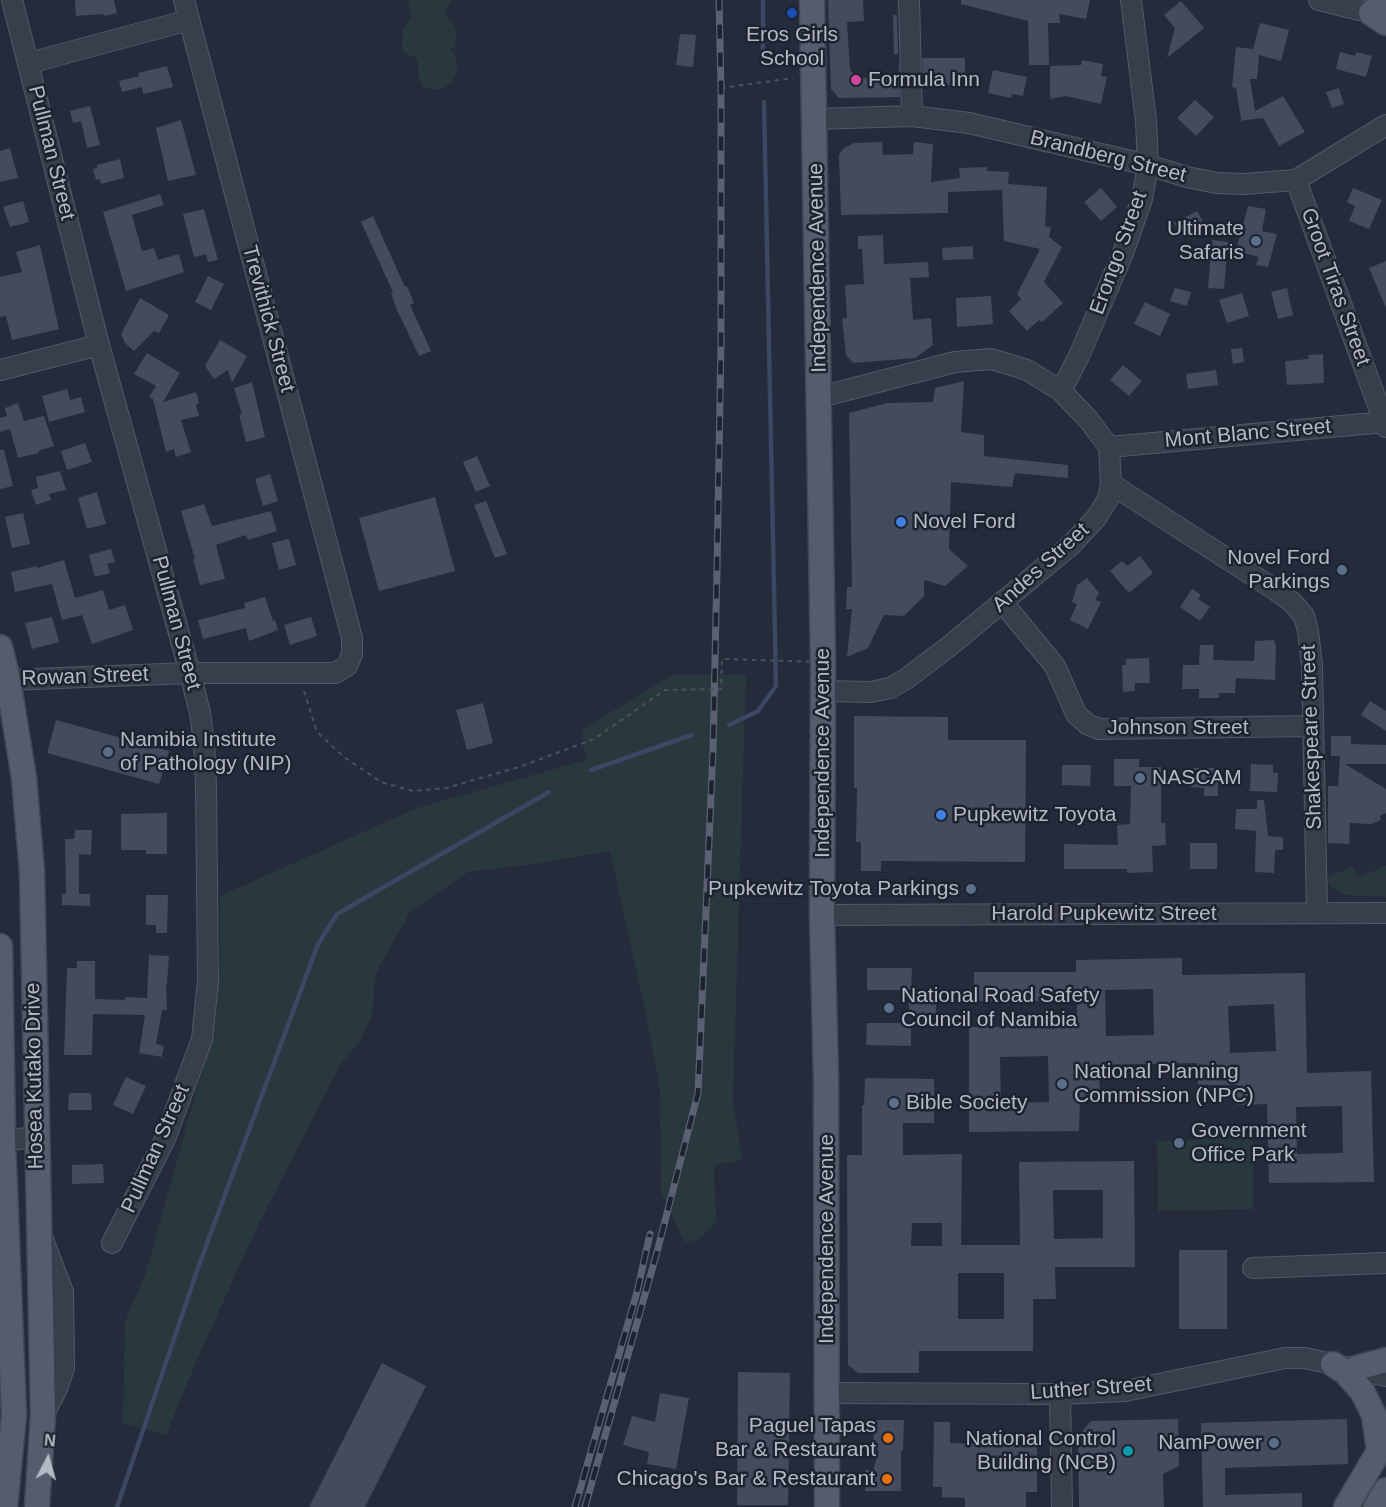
<!DOCTYPE html>
<html>
<head>
<meta charset="utf-8">
<style>
  body { margin:0 }
  #map { position:relative; width:1386px; height:1507px; overflow:hidden; background:#252b3b; font-family:Helvetica,sans-serif }
  canvas { display:block }
  .north { position:absolute; left:18px; top:1429px; width:60px; height:60px; -webkit-text-stroke:4px #1d2330; paint-order:stroke; rotate:6deg; font-size:16px; font-weight:700; line-height:24px; text-align:center; color:#b4b9c6 }
  .north::after { content:''; display:block; margin:auto; width:21px; height:27px; background:#b4b9c6; clip-path:polygon(50% 0,100% 100%,50% 72%,0 100%) }
</style>
</head>
<body>
<div id="map">
<canvas width="1386" height="1507"></canvas>
<div class="north">N</div>
</div>
<script>
const ctx = document.querySelector('canvas').getContext('2d');
ctx.lineJoin = 'round';
function fillPath(path, color) {
  ctx.fillStyle = color;
  ctx.fill(path, 'evenodd');
}
function toPath(rows) {
  const path = new Path2D();
  for (const r of rows) {
    path.moveTo(r[0], r[1]);
    for (let i = 2; i < r.length; i += 2) path.lineTo(r[i], r[i + 1]);
  }
  return path;
}
function strokePath(path, color, width, dash) {
  ctx.strokeStyle = color;
  ctx.lineWidth = width;
  ctx.lineCap = dash ? 'butt' : 'round';
  ctx.setLineDash(dash || []);
  ctx.stroke(path);
}
function write(font, color, halo, rows, align = 'center') {
  ctx.font = font + ' Helvetica,sans-serif';
  ctx.lineWidth = 5;
  ctx.setLineDash([]);
  ctx.textBaseline = 'middle';
  ctx.strokeStyle = halo;
  ctx.fillStyle = color;
  for (const [text, x, y, turn = 0] of rows) {
    ctx.save();
    ctx.translate(x, y);
    ctx.rotate((+turn || 0) * Math.PI / 180);
    ctx.textAlign = isNaN(turn) ? turn : align;
    if (halo) ctx.strokeText(text, 0, 0);
    ctx.fillText(text, 0, 0);
    ctx.restore();
  }
}
const green = toPath([
  [408,0,452,0,445,11,447,17,453,23,457,34,455,47,450,50,454,54,458,68,452,83,439,90,422,87,419,78,418,64,415,57,408,55,402,50,403,31,411,17],
  [672,675,746,675,733,1100,742,1160,714,1165,716,1223,698,1240,684,1242,661,1191,660,1089,645,1010,610,851,534,864,468,872,410,912,376,973,372,1015,360,1042,342,1062,256,1229,196,1362,166,1435,123,1423,125,1322,146,1272,215,1024,220,964,220,896,417,808,586,760,582,730],
  [1386,866,1386,897,1346,895,1332,888,1324,878,1352,867,1359,877],
  [1247,1137,1253,1142,1253,1209,1158,1211,1157,1141]
]);
const stream = toPath([
  [763,56,763,0],
  [729,725,758,711,776,686,764,102],
  [591,770,692,735],
  [117,1507,199,1265,318,944,337,914,549,792]
]);
const building = toPath([
  [75,0,114,0,117,13,105,16,104,14,76,16],
  [828,0,863,0,864,21,847,22,850,70,858,78,898,77,899,59,900,97,839,98,831,89],
  [961,0,1090,0,1086,19,1059,14,1060,23,1048,23,1049,65,1029,65,1028,21,961,4],
  [1181,1,1204,28,1167,58,1175,28,1164,15],
  [893,15,897,15,898,54,894,55],
  [1260,23,1289,30,1281,61,1259,55,1257,79,1250,79,1255,111,1283,96,1305,132,1279,146,1263,118,1239,121,1241,119,1236,88,1232,87,1236,47,1253,49],
  [680,34,696,35,693,67,676,65],
  [1340,52,1355,56,1356,52,1372,56,1366,77,1336,69],
  [922,58,965,58,965,78,952,78,952,85,933,85,933,79,923,79],
  [1082,60,1103,64,1101,76,1107,77,1101,104,1066,96,1050,99,1050,66,1081,65],
  [167,66,173,87,143,94,142,87,122,92,119,81,139,76,138,73],
  [993,70,1027,77,1023,96,1012,94,1011,98,988,93],
  [1339,88,1344,104,1332,108,1326,92],
  [1195,100,1214,117,1196,136,1177,118],
  [90,106,100,145,87,148,81,121,73,123,70,111],
  [181,120,196,175,168,181,156,128],
  [882,142,883,155,913,154,914,142,933,144,931,182,960,178,959,168,987,167,987,171,1009,172,1008,184,1047,187,1045,226,1051,227,1049,237,1062,247,1044,282,1063,303,1042,322,1039,320,1027,331,1009,311,1021,299,1017,294,1040,249,1004,241,1002,190,948,192,948,213,841,215,839,155,844,148,854,143],
  [10,148,18,178,0,182,0,151],
  [120,159,124,178,101,184,100,179,96,180,93,169,97,168,97,165],
  [1101,188,1117,207,1101,221,1084,202],
  [1353,188,1382,200,1369,229,1349,221,1355,206,1347,202],
  [160,194,164,205,132,215,142,251,154,248,158,260,179,254,184,272,126,291,103,212],
  [23,201,29,222,10,227,3,207],
  [1248,206,1266,209,1262,231,1277,234,1268,267,1256,265,1259,257,1236,251],
  [204,209,218,260,208,262,206,254,194,257,183,214],
  [1197,211,1205,225,1182,238,1174,223],
  [373,216,405,287,407,286,414,303,410,305,431,351,419,356,397,310,391,293,393,292,361,222],
  [883,235,884,264,928,262,929,277,910,278,913,320,931,318,933,345,915,358,853,363,846,355,842,318,847,318,845,285,864,284,862,249,858,249,858,236],
  [1212,240,1228,242,1224,289,1208,288],
  [40,245,59,329,12,340,6,316,0,317,0,277,22,272,16,252],
  [973,246,973,259,943,260,942,248],
  [1386,261,1386,308,1369,268],
  [208,276,224,284,211,310,195,302],
  [1175,288,1191,292,1187,306,1170,301],
  [1287,288,1293,315,1278,319,1271,292],
  [1242,293,1249,316,1227,323,1219,300],
  [991,296,993,324,957,327,956,298],
  [140,298,169,315,159,333,154,331,134,351,125,343,121,334],
  [1145,302,1170,314,1160,336,1134,324],
  [220,340,247,356,232,383,228,370,214,379,205,366],
  [1242,348,1244,362,1233,364,1231,349],
  [147,353,180,373,163,402,196,392,199,403,196,405,199,416,181,420,191,452,176,457,174,449,166,452,153,399,149,397,156,386,134,374],
  [1323,354,1324,383,1287,385,1285,361,1309,359,1308,355],
  [1123,365,1142,381,1129,396,1110,380],
  [1216,370,1218,385,1188,389,1186,374],
  [964,381,961,432,984,435,984,456,1068,465,1068,478,1015,473,1012,487,951,482,949,549,968,566,945,586,924,580,924,596,904,616,884,615,868,648,847,657,852,609,846,609,847,587,852,587,849,413,887,403,933,402,935,388],
  [252,382,265,437,246,442,239,415,242,414,234,388],
  [67,389,70,400,81,397,85,412,49,422,42,396],
  [18,403,24,421,44,416,54,446,38,451,39,453,18,458,10,429,0,432,0,418,7,416,5,408],
  [85,443,92,462,67,470,61,451],
  [0,450,4,450,13,486,0,489],
  [477,456,490,486,476,492,463,462],
  [60,471,66,490,49,494,51,500,36,505,31,490,38,488,36,477],
  [270,474,278,501,263,506,255,479],
  [97,492,106,524,87,529,78,498],
  [435,497,455,571,379,591,359,518],
  [486,501,507,554,495,558,474,505],
  [204,504,212,526,271,511,277,531,248,540,246,535,216,545,225,579,200,585,193,559,195,559,181,511],
  [23,513,30,544,12,548,5,517],
  [289,539,296,565,279,570,272,543],
  [111,549,115,562,107,564,110,573,95,577,89,555],
  [1140,556,1153,573,1129,593,1110,571,1122,561,1127,566],
  [64,560,75,598,103,590,109,610,125,605,133,630,92,644,82,615,62,620,52,584,15,592,11,572,37,566,37,568],
  [1087,578,1099,593,1095,600,1101,602,1088,629,1070,620,1077,604,1072,602,1077,585],
  [1192,589,1201,595,1198,599,1210,607,1200,621,1180,607],
  [265,597,273,621,275,620,278,630,249,641,246,628,203,639,198,620,245,608,244,603],
  [52,617,59,642,32,649,25,623],
  [311,617,317,636,290,645,284,625],
  [1274,640,1276,646,1275,680,1236,678,1235,693,1219,693,1219,698,1199,698,1199,689,1182,689,1183,665,1199,665,1200,645,1214,645,1213,660,1254,661,1255,641],
  [1149,658,1150,683,1135,683,1135,691,1123,692,1122,665,1126,665,1126,659],
  [1370,701,1386,711,1386,731,1361,715],
  [483,703,493,743,467,750,456,710],
  [854,716,948,717,948,740,1026,740,1025,862,881,861,881,871,861,871,861,842,856,842,857,788,854,788],
  [56,720,169,751,159,784,47,753],
  [1331,736,1351,736,1351,744,1386,745,1386,764,1345,764,1386,789,1386,813,1380,816,1381,820,1371,824,1350,823,1349,844,1328,843,1328,786,1338,786,1340,756,1331,756],
  [1114,759,1139,759,1139,767,1161,767,1161,823,1165,823,1166,845,1152,846,1153,872,1127,873,1127,869,1064,869,1064,844,1118,845,1117,825,1130,824,1131,786,1114,786],
  [1251,764,1273,765,1273,773,1278,773,1277,792,1250,791],
  [1062,765,1091,765,1090,786,1062,785],
  [1191,768,1218,768,1218,796,1204,796,1204,788,1190,787],
  [1257,800,1264,800,1268,836,1283,837,1283,850,1275,850,1274,873,1255,872,1256,831,1235,829,1236,809,1257,809],
  [167,813,167,854,146,854,146,850,121,850,121,814],
  [75,830,92,830,91,855,79,854,79,894,90,894,90,906,62,905,62,894,66,894,65,839,74,839],
  [1190,843,1217,843,1217,869,1190,869],
  [146,895,168,895,167,933,156,933,156,925,146,925],
  [149,955,169,956,167,984,166,984,167,1010,162,1010,156,1044,164,1046,162,1057,139,1053,145,1015,93,1014,92,1055,64,1055,67,968,77,968,77,961,95,961,95,999,125,1000,125,997,147,998],
  [1182,958,1182,975,1305,973,1307,1073,1371,1071,1374,1182,1269,1183,1267,1104,1237,1105,1237,1085,1198,1085,1197,1063,1099,1065,1100,1097,1080,1097,1079,1131,969,1132,969,1027,1077,1026,1077,1001,974,1001,974,972,1076,972,1076,960],
  [1153,989,1154,1035,1106,1036,1105,990],
  [1274,1004,1276,1051,1230,1053,1228,1006],
  [1048,1056,1049,1102,1001,1103,1000,1057],
  [1342,1106,1343,1153,1297,1154,1296,1107],
  [867,968,912,968,911,990,867,990],
  [909,999,936,999,936,1015,909,1014],
  [867,1023,911,1023,911,1046,866,1045],
  [126,1077,146,1086,133,1114,113,1105],
  [865,1078,934,1079,934,1123,903,1123,903,1155,962,1154,961,1245,1020,1245,1019,1162,1134,1161,1135,1267,1055,1267,1056,1299,1033,1299,1033,1351,919,1351,919,1373,858,1373,848,1365,847,1155,862,1155,862,1105,864,1105],
  [1053,1190,1103,1190,1103,1238,1054,1239],
  [912,1223,942,1223,942,1246,911,1246],
  [958,1273,1004,1273,1004,1319,958,1319],
  [69,1093,91,1093,92,1110,68,1110],
  [103,1164,104,1183,72,1184,72,1165],
  [1179,1250,1227,1250,1227,1329,1179,1329],
  [382,1363,426,1386,365,1507,309,1507],
  [738,1372,790,1373,788,1505,737,1505],
  [660,1393,689,1398,676,1469,647,1464,649,1452,623,1445,632,1416,655,1422],
  [1178,1419,1179,1466,1163,1474,1164,1507,1079,1507,1078,1436,1091,1421],
  [1347,1419,1348,1464,1225,1468,1225,1495,1302,1493,1302,1507,1203,1507,1201,1423],
  [875,1420,904,1420,903,1451,901,1451,901,1491,865,1491,865,1470,873,1470,879,1451,873,1445],
  [934,1422,950,1422,950,1443,1037,1445,1037,1492,1026,1492,1026,1507,965,1507,965,1498,942,1497,942,1487,933,1487]
]);
const path = toPath([
  [721,88,793,78],
  [304,691,317,732,344,757,381,782,413,791,446,788,522,766]
]);
const minor = toPath([
  [12,0,99,345,190,673,200,713,204,742,206,786,208,981,202,1039,165,1139,112,1243],
  [909,0,912,116],
  [1319,0,1384,16],
  [29,63,189,20],
  [816,119,912,116,969,123,1148,165,1187,177,1217,183,1243,184,1296,180,1386,125],
  [1296,180,1386,427],
  [0,370,99,345],
  [1061,391,1079,356,1123,253,1142,199,1148,165,1146,121,1131,0],
  [820,397,955,362,991,359,1008,364,1027,370,1061,391,1088,419,1109,447,1111,484,1108,499,1096,518,1071,545,952,644,906,679,890,688,871,692,823,691],
  [1109,447,1386,422],
  [1111,484,1274,589,1292,602,1304,616,1308,631,1312,665,1317,913],
  [1003,603,1055,666,1076,714,1087,724,1099,729,1313,726],
  [8,680,190,673,335,673,347,666,352,654,352,638,184,0],
  [822,915,1386,913],
  [0,1141,36,1137],
  [1253,1268,1386,1263],
  [827,1393,1060,1394,1125,1391,1285,1358,1305,1358,1386,1376],
  [1060,1394,1062,1507],
  [43,1415,57,1389,64,1368,63,1292,43,1240]
]);
const major = toPath([
  [812,0,823,662,822,915,826,1080,827,1507],
  [1386,1,1371,13,1386,23],
  [0,647,8,680,24,778,32,872,43,1415,37,1507],
  [0,946,3,1141,14,1415,5,1507],
  [1333,1364,1345,1372,1362,1391,1374,1415,1379,1451],
  [1356,1368,1386,1360],
  [1346,1507,1386,1439],
  [1376,1507,1386,1490]
]);
const rail = toPath([
  [575,1507,637,1292,650,1234],
  [585,1507,657,1252,698,1093,713,750,717,569,721,342,721,88,719,0]
]);
const pathBridge = toPath([
  [522,766,594,739,665,690,721,689,722,659,823,662]
]);
const markers = [
  [792,13,6,"#1a4fb4"],
  [856,80,6,"#d1479c"],
  [1256,241,6,"#5c6f8a"],
  [901,522,6,"#3f7fe0"],
  [1342,570,6,"#5c6f8a"],
  [108,752,6,"#5c6f8a"],
  [1140,778,6,"#5c6f8a"],
  [941,815,6,"#3f7fe0"],
  [971,889,6,"#5c6f8a"],
  [889,1008,6,"#5c6f8a"],
  [1062,1084,6,"#5c6f8a"],
  [894,1103,6,"#5c6f8a"],
  [1179,1143,6,"#5c6f8a"],
  [888,1438,6,"#e8710a"],
  [1274,1443,6,"#5c6f8a"],
  [1128,1451,6,"#0f9aa8"],
  [887,1479,6,"#e8710a"]
];
const poiNames = [
  ["Eros Girls",792,35,"center"],
  ["School",792,59,"center"],
  ["Formula Inn",868,80],
  ["Ultimate",1244,229,"right"],
  ["Safaris",1244,253,"right"],
  ["Novel Ford",913,522],
  ["Novel Ford",1330,558,"right"],
  ["Parkings",1330,582,"right"],
  ["Namibia Institute",120,740],
  ["of Pathology (NIP)",120,764],
  ["NASCAM",1152,778],
  ["Pupkewitz Toyota",953,815],
  ["Pupkewitz Toyota Parkings",959,889,"right"],
  ["National Road Safety",901,996],
  ["Council of Namibia",901,1020],
  ["National Planning",1074,1072],
  ["Commission (NPC)",1074,1096],
  ["Bible Society",906,1103],
  ["Government",1191,1131],
  ["Office Park",1191,1155],
  ["Paguel Tapas",876,1426,"right"],
  ["Bar & Restaurant",876,1450,"right"],
  ["National Control",1116,1439,"right"],
  ["Building (NCB)",1116,1463,"right"],
  ["NamPower",1262,1443,"right"],
  ["Chicago's Bar & Restaurant",875,1479,"right"]
];
const streetNames = [
  ["Pullman Street",51,153,76],
  ["Brandberg Street",1108,157,14],
  ["Erongo Street",1119,253,-70],
  ["Independence Avenue",818,268,-91],
  ["Groot Tiras Street",1335,287,70],
  ["Trevithick Street",268,319,75],
  ["Mont Blanc Street",1248,434,-5],
  ["Andes Street",1041,568,-42],
  ["Pullman Street",176,623,75],
  ["Rowan Street",85,677,-2],
  ["Johnson Street",1178,728],
  ["Shakespeare Street",1312,737,-92],
  ["Independence Avenue",823,753,-90],
  ["Harold Pupkewitz Street",1104,914],
  ["Hosea Kutako Drive",35,1076,-91],
  ["Pullman Street",156,1149,-66],
  ["Independence Avenue",827,1239,-90],
  ["Luther Street",1091,1389,-4]
];
fillPath(green, '#28383d');
strokePath(stream, '#3b4763', 4.5);
fillPath(building, '#444b5c');
strokePath(minor, '#535966', 22);
strokePath(major, '#414754', 27);
strokePath(path, '#445459', 2, [4.5, 4.5]);
strokePath(minor, '#383e4b', 20);
strokePath(major, '#565c6b', 24);
strokePath(rail, '#5b6172', 7);
strokePath(rail, '#1d2330', 4.5, [14]);
strokePath(pathBridge, '#445459', 2, [4.5, 4.5]);
for (const [x, y, r, color] of markers) {
  const dot = new Path2D();
  dot.arc(x, y, r, 0, 2 * Math.PI);
  ctx.fillStyle = color;
  ctx.fill(dot);
  strokePath(dot, '#1d2330', 2);
}
write('21px', '#b4b9c6', '#1d2330', poiNames, 'left');
write('21px', '#b4b9c6', '#1d2330', streetNames);
</script>
</body>
</html>
